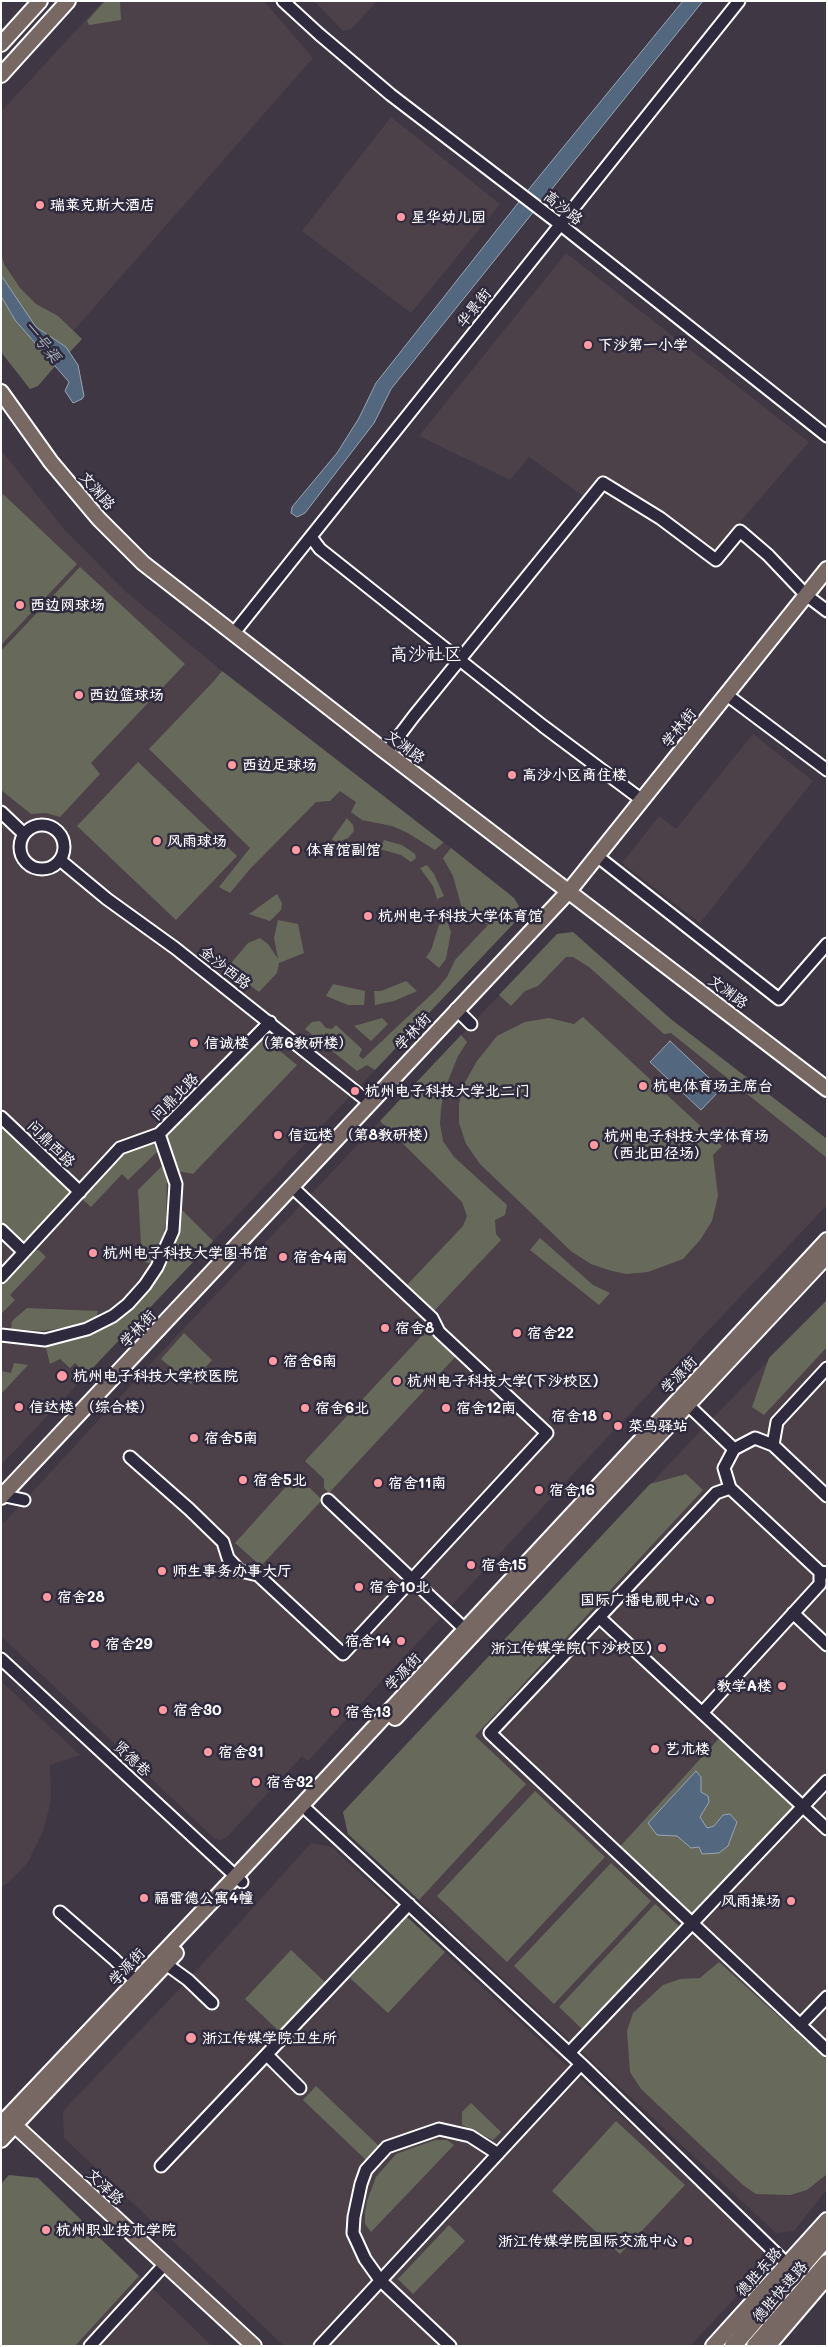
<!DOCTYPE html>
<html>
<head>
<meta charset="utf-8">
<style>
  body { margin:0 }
  #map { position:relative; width:828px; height:2347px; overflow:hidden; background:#403744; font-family:Mali,sans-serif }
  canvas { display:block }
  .frame { position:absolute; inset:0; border:2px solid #fff; pointer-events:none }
</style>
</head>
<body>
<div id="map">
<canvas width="828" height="2347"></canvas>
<div class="frame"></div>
</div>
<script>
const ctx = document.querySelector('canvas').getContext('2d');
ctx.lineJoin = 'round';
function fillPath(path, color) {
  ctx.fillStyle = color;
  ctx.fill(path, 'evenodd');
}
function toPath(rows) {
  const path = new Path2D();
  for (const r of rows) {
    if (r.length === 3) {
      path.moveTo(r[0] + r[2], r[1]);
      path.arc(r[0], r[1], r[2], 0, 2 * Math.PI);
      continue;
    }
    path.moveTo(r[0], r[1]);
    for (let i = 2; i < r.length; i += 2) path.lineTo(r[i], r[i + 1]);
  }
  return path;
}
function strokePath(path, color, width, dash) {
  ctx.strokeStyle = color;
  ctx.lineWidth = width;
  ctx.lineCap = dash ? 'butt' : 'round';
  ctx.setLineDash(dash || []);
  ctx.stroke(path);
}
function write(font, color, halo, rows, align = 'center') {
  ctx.font = font + ' Mali,"LXGW WenKai TC",sans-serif';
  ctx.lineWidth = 5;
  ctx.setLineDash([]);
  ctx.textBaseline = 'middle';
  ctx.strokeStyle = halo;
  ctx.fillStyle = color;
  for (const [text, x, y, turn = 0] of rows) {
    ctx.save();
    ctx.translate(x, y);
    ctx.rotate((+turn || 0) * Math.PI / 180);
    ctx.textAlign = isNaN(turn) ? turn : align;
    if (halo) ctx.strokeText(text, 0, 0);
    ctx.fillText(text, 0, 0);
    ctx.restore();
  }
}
const built = toPath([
  [103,1,264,1,313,58,68,337,44,325,1,267,1,112],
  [314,1,377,1,351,29,343,31],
  [391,117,500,204,411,313,302,231],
  [566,253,809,442,713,553,661,515,602,475,586,498,529,457,510,480,419,436],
  [1,450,63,528,125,591,222,671,510,894,520,908,515,922,1,1465],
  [753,734,813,781,700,923,622,863,659,816,676,829],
  [573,932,672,1020,827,1139,827,1205,589,1457,319,1749,308,1761,302,1756,228,1836,221,1840,215,1839,1,1636,1,1526,155,1359,557,934],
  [827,1300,827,2189,794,2231,776,2233,348,1834,343,1812,707,1424],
  [1,1681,80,1755,50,1765,51,1801,43,1831,28,1862,8,1883,1,1887],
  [311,1843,332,1847,765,2250,768,2259,764,2267,690,2346,284,2346,64,2138,63,2111,188,1980],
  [9,2175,38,2178,212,2346,1,2346,1,2184]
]);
const green = toPath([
  [105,1,120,1,121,20,89,25,87,21],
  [1,253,4,264,20,288,36,304,58,316,82,339,69,353,66,347,36,327,26,313,1,275],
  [1,296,15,320,56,365,38,386,30,389,1,352],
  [3,494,77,564,1,645,1,497],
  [80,567,185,664,91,763,100,774,60,817,46,813,31,814,1,790,1,651],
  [222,671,443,842,444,842,435,850,406,832,392,826,362,820,351,812,356,802,340,791,330,801,316,802,250,869,230,893,219,887,250,848,149,749,213,682],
  [138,762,237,856,176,920,77,826],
  [347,818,353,825,354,831,348,838,338,842,334,841,332,839],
  [384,840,402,845,415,854,416,858,411,862,401,855,380,849],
  [451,848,514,898,520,908,515,922,375,1070,367,1065,357,1071,305,1029,312,1022,320,1021,326,1028,332,1029,336,1025,362,1049,359,1056,363,1059,436,990,447,977,455,960,488,925,477,914,470,915,463,912,453,876,443,858],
  [427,865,434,874,444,896,437,899,433,886,420,868],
  [277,894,282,903,281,910,270,921,249,914],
  [278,920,298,924,304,953,279,963,277,973,259,992,227,968,248,943,260,938,268,944,278,959,274,938],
  [447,921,451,932,446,959,439,968,426,957,431,950,439,925],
  [573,932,672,1020,827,1139,827,1158,671,1033,664,1034,589,967,573,957,566,957,538,986,525,991,511,1006,499,995,557,934],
  [406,981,417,991,394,1001,375,1005,374,991,381,991],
  [333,984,365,991,364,1005,348,1005,326,996],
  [583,1017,722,1146,713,1155,718,1196,712,1221,700,1240,683,1259,648,1272,626,1274,612,1271,591,1264,572,1252,480,1164,466,1144,459,1123,459,1104,464,1084,477,1061,497,1036,525,1022,549,1018,574,1024],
  [382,1018,388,1024,371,1041,354,1026],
  [259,1034,297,1065,193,1174,173,1170,159,1134],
  [461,1035,467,1042,458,1056,444,1091,441,1108,440,1124,443,1141,454,1157,507,1205,505,1215,495,1220,496,1234,501,1240,433,1312,406,1286,463,1226,467,1216,462,1202,380,1121],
  [1,1116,80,1192,24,1252,1,1230],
  [152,1140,157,1152,128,1180,122,1174,91,1207,81,1198,129,1149],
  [162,1166,167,1171,166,1221,163,1237,153,1263,148,1263,142,1261,138,1190],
  [180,1208,213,1241,87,1374,75,1363,70,1368,60,1359,50,1364,45,1344,135,1302],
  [540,1238,593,1285,610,1293,599,1305,530,1250],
  [39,1250,46,1257,10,1295,15,1300,1,1314,1,1284,34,1251],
  [827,1300,827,1347,764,1415,752,1407,769,1358],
  [27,1308,98,1311,96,1317,86,1323,77,1325,43,1331,11,1329,12,1321],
  [428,1329,457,1355,329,1493,324,1488,324,1479,305,1461],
  [184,1333,212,1360,191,1384,161,1359],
  [14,1363,28,1365,1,1394,1,1371,11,1373],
  [686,1474,703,1490,475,1736,526,1784,419,1900,348,1834,343,1812,650,1484],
  [292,1480,300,1487,310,1488,322,1500,261,1566,235,1543],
  [724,1733,803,1807,692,1924,615,1852],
  [535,1791,605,1857,507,1962,437,1896],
  [611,1863,651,1901,554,2004,514,1966],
  [655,1904,679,1926,582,2029,559,2007],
  [407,1917,445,1952,388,2013,350,1978],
  [291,1950,326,1983,280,2032,245,1999],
  [719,1962,827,2060,827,2174,807,2190,790,2195,756,2194,743,2185,641,2089,630,2072,627,2031,633,2013,663,1985,680,1979,700,1978],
  [316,2086,380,2147,367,2161,303,2100],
  [471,2103,501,2132,493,2140,462,2125,462,2112],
  [616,2121,685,2185,620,2254,552,2191],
  [435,2140,447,2140,454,2145,371,2232,365,2224,365,2213,367,2201,376,2177,396,2154],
  [9,2175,38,2178,139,2276,75,2346,1,2346,1,2184],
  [449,2225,465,2241,413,2294,398,2279]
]);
const water = toPath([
  [683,1,703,1,391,389,374,423,305,513,297,517,291,513,292,507,337,453,359,418,376,383,533,184,683,1],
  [1,275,36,327,66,347,78,365,84,396,82,399,73,403,65,391,69,382,15,320,1,296,1,275],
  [670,1041,721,1089,701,1110,650,1062,670,1041],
  [696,1771,701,1777,701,1792,708,1796,709,1802,700,1817,707,1828,714,1826,723,1815,730,1814,737,1822,728,1846,719,1853,702,1854,699,1847,691,1848,677,1836,657,1835,648,1823,696,1771]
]);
const minor = toPath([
  [283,1,319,34,391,95,561,225,827,436],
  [311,537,320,549,543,726,642,800],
  [233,634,739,1],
  [727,695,827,770],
  [386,753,414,716,603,483,660,518,716,560,740,531,768,555,806,595,827,611],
  [1,812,24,834],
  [42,847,22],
  [597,856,779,999,827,944],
  [60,860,107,899,175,948,370,1103],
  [456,1009,471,1024],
  [1,1117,80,1192],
  [1,1230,24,1252],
  [1,1277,120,1148,159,1134],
  [1,1335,45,1340,87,1329,113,1316,128,1304,145,1285,157,1267,173,1231,176,1184,159,1134,270,1022],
  [688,1405,734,1449],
  [773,1445,777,1422,827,1368],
  [130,1457,189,1509,223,1542,228,1558,240,1571,258,1575,343,1654,547,1433,439,1332,432,1318,292,1187],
  [730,1488,716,1493,490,1733,827,2050],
  [1,1495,24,1500],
  [827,1496,773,1445,755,1438,734,1449,724,1468,730,1488,820,1572,827,1573],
  [328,1500,470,1634],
  [793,1613,827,1645],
  [600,1618,827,1829],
  [1,1659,242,1882],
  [702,1713,820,1584,820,1572],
  [308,1811,581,2064,788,2265],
  [60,1912,114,1959,142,1987],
  [166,1964,188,1980,212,2003],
  [800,2025,827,1997],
  [569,2053,827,1781],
  [267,2055,300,2088],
  [161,2166,409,1904],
  [90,2346,165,2264],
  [320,2346,581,2064],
  [450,2346,380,2280,365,2259,353,2233,354,2217,361,2184,366,2170,387,2147,439,2129,470,2136,498,2154]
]);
const major = toPath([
  [1,44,40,1],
  [1,75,68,1],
  [1,392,51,462,99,519,143,563,382,749,827,1089],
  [1,1497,569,891,827,569],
  [395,1718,827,1256],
  [9,2120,254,2346],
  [1,2124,236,1876,827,1240],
  [1,2140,176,1953],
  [713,2346,827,2220],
  [768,2346,827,2277]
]);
const highway = toPath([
  [733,2346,827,2237],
  [755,2346,827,2263]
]);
const markers = [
  [40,205,5,"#ff9aa2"],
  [401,217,5,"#ff9aa2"],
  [588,345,5,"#ff9aa2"],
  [20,605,5,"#ff9aa2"],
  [79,695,5,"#ff9aa2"],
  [232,765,5,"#ff9aa2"],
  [512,775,5,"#ff9aa2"],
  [157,841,5,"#ff9aa2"],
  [296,850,5,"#ff9aa2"],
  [368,916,5,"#ff9aa2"],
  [194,1043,5,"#ff9aa2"],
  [643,1086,5,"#ff9aa2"],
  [355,1091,5,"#ff9aa2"],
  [278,1135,5,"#ff9aa2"],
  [594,1145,5,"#ff9aa2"],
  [93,1253,5,"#ff9aa2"],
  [283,1257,5,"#ff9aa2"],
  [385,1328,5,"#ff9aa2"],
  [517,1333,5,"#ff9aa2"],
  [273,1361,5,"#ff9aa2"],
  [62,1376,6,"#ff9aa2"],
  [397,1381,5,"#ff9aa2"],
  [19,1407,5,"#ff9aa2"],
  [305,1408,5,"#ff9aa2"],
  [446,1408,5,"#ff9aa2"],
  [607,1416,5,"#ff9aa2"],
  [618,1426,5,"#ff9aa2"],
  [194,1438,5,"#ff9aa2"],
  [243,1480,5,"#ff9aa2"],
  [378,1483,5,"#ff9aa2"],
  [539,1490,5,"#ff9aa2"],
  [471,1565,5,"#ff9aa2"],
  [162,1571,5,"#ff9aa2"],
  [359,1587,5,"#ff9aa2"],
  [47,1597,5,"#ff9aa2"],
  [710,1600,5,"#ff9aa2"],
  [401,1641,5,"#ff9aa2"],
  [95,1644,5,"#ff9aa2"],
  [662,1648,5,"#ff9aa2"],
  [782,1686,5,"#ff9aa2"],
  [163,1710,5,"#ff9aa2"],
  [335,1712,5,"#ff9aa2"],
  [655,1749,5,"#ff9aa2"],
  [208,1752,5,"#ff9aa2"],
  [256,1782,5,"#ff9aa2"],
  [144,1898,5,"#ff9aa2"],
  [791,1901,5,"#ff9aa2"],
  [191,2038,6,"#ff9aa2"],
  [46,2230,5,"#ff9aa2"],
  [688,2241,5,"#ff9aa2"]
];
const poiNames = [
  ["瑞莱克斯大酒店",50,205],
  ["星华幼儿园",411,217],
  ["下沙第一小学",598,345],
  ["西边网球场",30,605],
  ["西边篮球场",89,695],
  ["西边足球场",242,765],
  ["高沙小区商住楼",522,775],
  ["风雨球场",167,841],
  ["体育馆副馆",306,850],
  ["杭州电子科技大学体育馆",378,916],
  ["信诚楼 （第6教研楼）",204,1043],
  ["杭电体育场主席台",653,1086],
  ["杭州电子科技大学北二门",365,1091],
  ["信远楼 （第8教研楼）",288,1135],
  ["杭州电子科技大学体育场",604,1136],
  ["（西北田径场）",604,1153],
  ["杭州电子科技大学图书馆",103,1253],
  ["宿舍4南",293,1257],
  ["宿舍8",395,1328],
  ["宿舍22",527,1333],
  ["宿舍6南",283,1361],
  ["杭州电子科技大学校医院",73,1376],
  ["杭州电子科技大学(下沙校区)",407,1381],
  ["信达楼 （综合楼）",29,1407],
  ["宿舍6北",315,1408],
  ["宿舍12南",456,1408],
  ["宿舍18",597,1416,"right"],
  ["菜鸟驿站",628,1426],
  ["宿舍5南",204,1438],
  ["宿舍5北",253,1480],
  ["宿舍11南",388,1483],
  ["宿舍16",549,1490],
  ["宿舍15",481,1565],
  ["师生事务办事大厅",172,1571],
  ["宿舍10北",369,1587],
  ["宿舍28",57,1597],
  ["国际广播电视中心",700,1600,"right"],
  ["宿舍14",391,1641,"right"],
  ["宿舍29",105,1644],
  ["浙江传媒学院(下沙校区)",652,1648,"right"],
  ["教学A楼",772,1686,"right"],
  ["宿舍30",173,1710],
  ["宿舍13",345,1712],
  ["艺术楼",665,1749],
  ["宿舍31",218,1752],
  ["宿舍32",266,1782],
  ["福雷德公寓4幢",154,1898],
  ["风雨操场",781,1901,"right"],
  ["浙江传媒学院卫生所",202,2038],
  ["杭州职业技术学院",56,2230],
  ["浙江传媒学院国际交流中心",678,2241,"right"]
];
const streetNames = [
  ["高沙路",563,208,38],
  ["华景街",474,308,-51],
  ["文渊路",97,491,49],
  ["学林街",679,728,-51],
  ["文渊路",405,747,37],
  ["金沙西路",225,968,38],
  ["文渊路",728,992,37],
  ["学林街",413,1032,-47],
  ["问鼎北路",175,1097,-45],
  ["问鼎西路",51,1144,44],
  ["学林街",138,1329,-47],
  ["学源街",679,1375,-47],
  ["学源街",403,1672,-47],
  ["贤德巷",132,1759,43],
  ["学源街",127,1967,-47],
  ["文泽路",105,2187,43],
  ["德胜东路",759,2272,-48],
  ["德胜快速路",780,2292,-49]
];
const waterNames = [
  ["一号渠",42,342,52]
];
const quarterNames = [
  ["高沙社区",426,654]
];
fillPath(built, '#4c4049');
fillPath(green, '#676a5b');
fillPath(water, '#53687e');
strokePath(water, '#98a4b2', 1);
strokePath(minor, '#fff', 15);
strokePath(major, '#fff', 18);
strokePath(highway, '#fff', 20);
strokePath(minor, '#2f2a3d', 11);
strokePath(major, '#776864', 14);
strokePath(highway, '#776864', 16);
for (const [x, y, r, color] of markers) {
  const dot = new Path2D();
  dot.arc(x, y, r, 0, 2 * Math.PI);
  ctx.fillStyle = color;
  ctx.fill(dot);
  strokePath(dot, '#2f2a3d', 2);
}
write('bold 15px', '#fff', '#2f2a3d', poiNames, 'left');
write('15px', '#fff', '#2f2a3d', streetNames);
write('italic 16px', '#a9b4be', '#2f2a3d', waterNames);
write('18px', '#fff', '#2f2a3d', quarterNames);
</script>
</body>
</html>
